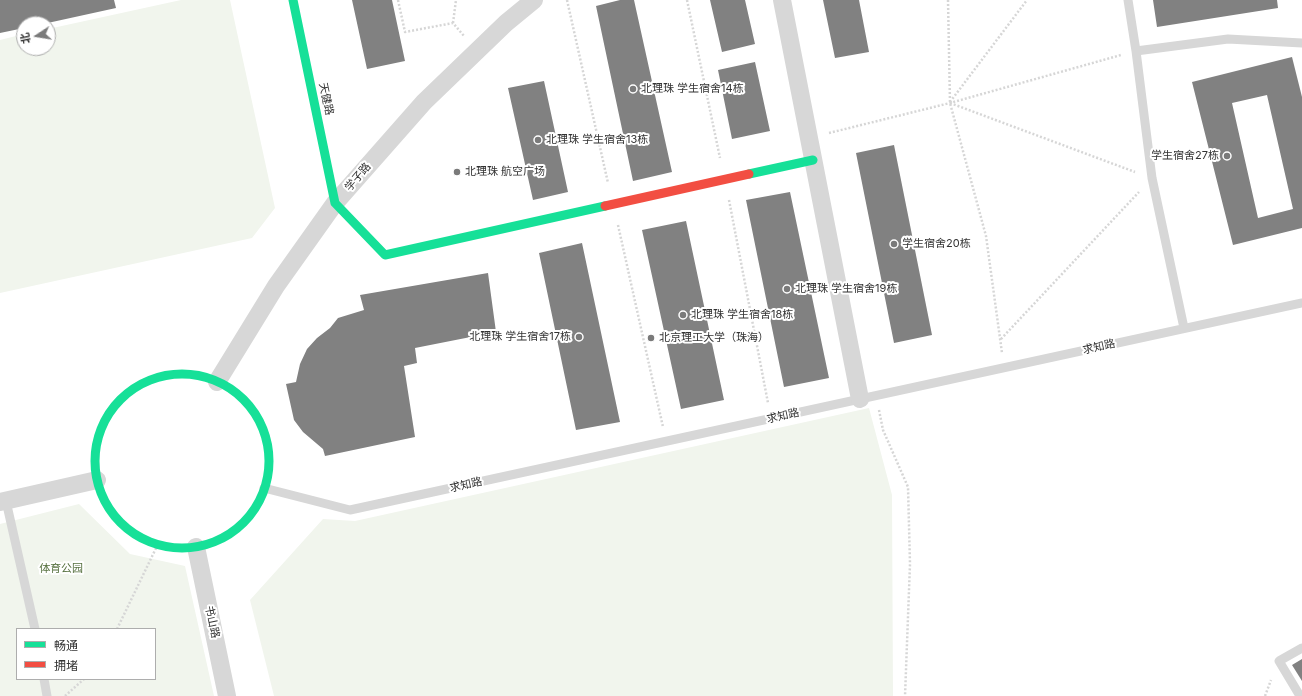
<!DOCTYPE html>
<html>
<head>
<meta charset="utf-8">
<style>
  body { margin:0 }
  #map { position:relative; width:1302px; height:696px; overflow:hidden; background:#fff; font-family:Inter,"Noto Sans SC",sans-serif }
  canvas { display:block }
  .legend { position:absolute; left:16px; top:628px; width:140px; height:52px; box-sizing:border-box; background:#fff; border:1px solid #adadad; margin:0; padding:5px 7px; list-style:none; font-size:12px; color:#333 }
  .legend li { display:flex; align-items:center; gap:8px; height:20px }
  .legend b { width:20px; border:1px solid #adadad }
  .north { position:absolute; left:16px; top:16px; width:40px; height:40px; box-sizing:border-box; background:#fff; border:1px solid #adadad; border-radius:50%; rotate:258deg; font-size:11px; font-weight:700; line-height:16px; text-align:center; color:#333 }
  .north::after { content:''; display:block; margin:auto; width:14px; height:18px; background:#7a7a7a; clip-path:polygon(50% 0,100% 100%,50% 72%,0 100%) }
</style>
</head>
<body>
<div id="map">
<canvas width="1302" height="696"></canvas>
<ul class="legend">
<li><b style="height:5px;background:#16e098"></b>畅通</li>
<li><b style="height:5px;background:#f24e42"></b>拥堵</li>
</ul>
<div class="north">北</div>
</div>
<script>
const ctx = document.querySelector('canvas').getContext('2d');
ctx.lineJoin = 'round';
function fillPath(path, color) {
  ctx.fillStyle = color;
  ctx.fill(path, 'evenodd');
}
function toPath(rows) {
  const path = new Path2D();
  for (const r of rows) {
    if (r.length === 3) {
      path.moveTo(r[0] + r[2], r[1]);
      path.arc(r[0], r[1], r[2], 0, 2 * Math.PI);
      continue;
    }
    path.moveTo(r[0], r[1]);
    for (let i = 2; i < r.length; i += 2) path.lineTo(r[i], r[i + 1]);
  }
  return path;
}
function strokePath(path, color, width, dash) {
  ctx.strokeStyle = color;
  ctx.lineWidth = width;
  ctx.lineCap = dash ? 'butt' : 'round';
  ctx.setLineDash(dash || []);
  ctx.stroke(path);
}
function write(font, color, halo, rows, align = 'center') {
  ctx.font = font + ' Inter,"Noto Sans SC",sans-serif';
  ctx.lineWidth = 4;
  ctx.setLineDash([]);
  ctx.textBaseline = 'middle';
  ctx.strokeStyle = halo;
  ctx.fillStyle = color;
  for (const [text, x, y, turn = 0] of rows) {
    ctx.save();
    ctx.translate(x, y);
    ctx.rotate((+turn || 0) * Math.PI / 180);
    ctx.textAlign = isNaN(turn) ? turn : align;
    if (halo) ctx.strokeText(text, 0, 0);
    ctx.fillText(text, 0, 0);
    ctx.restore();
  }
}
const green = toPath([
  [181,0,230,0,275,208,252,238,0,293,0,40,24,34,24,48,48,48,48,29],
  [869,408,892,495,893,696,274,696,250,600,323,519,355,521],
  [79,504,130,554,185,566,214,696,0,696,0,524],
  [17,629,155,629,155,679,17,679]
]);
const building = toPath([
  [0,0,114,0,116,8,43,24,24,24,24,28,0,33],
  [352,0,392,0,405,61,367,69],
  [620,0,634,0,672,172,633,181,596,6],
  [710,0,745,0,755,44,722,52],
  [823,0,859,0,869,52,835,58],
  [1153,0,1277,0,1278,8,1157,27],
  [1292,57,1302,97,1302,228,1233,245,1192,82],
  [1267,95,1293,209,1258,218,1232,103],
  [755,62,770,131,732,139,718,70],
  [544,81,568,192,533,200,508,88],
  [894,145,932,335,894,343,856,153],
  [790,192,829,378,784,387,746,200],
  [686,221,724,400,681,409,642,230],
  [582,243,620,422,576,430,539,253],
  [488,273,496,332,415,348,417,363,404,366,415,437,325,456,323,449,303,432,294,420,286,384,296,382,300,364,307,349,317,338,330,328,338,318,364,310,360,295],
  [1302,659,1302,681,1292,665]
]);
const path = toPath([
  [398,0,405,32,453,23,464,36],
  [567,0,608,183],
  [687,0,720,158],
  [948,0,950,103,986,236,1002,353],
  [453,23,456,0],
  [950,102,1027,0],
  [950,103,1135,172],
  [829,133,950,103,1121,55],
  [729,200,768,403],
  [618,225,663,427],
  [1001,339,1139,192],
  [879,410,883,430,908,487,910,564,905,696],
  [117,629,158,544],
  [65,696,84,679],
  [1265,696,1271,680]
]);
const lane = toPath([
  [1128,0,1136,51,1152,178,1184,328],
  [1136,51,1228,39,1302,43],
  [264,488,350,510,1302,303],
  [6,501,35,629],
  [44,679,47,696],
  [1300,696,1279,661,1302,648]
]);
const street = toPath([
  [782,0,860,399],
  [217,382,276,286,335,203,424,102,506,23,534,0],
  [0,502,97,480],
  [196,547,227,696]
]);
const fast = toPath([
  [293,0,335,203,385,255,605,206],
  [749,174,813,160],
  [182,461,87]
]);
const jam = toPath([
  [605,206,749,174]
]);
const markers = [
  [633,89,4,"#7a7a7a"],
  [538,140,4,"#7a7a7a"],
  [1227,156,4,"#7a7a7a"],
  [457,172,4,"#7a7a7a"],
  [894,244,4,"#7a7a7a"],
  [787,289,4,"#7a7a7a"],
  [683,315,4,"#7a7a7a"],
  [579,337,4,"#7a7a7a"],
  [651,338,4,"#7a7a7a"]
];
const poiNames = [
  ["北理珠 学生宿舍14栋",641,89],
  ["北理珠 学生宿舍13栋",546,140],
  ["学生宿舍27栋",1219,156,"right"],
  ["北理珠 航空广场",465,172],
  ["学生宿舍20栋",902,244],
  ["北理珠 学生宿舍19栋",795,289],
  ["北理珠 学生宿舍18栋",691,315],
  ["北理珠 学生宿舍17栋",571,337,"right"],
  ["北京理工大学（珠海）",659,338]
];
const streetNames = [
  ["天健路",326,99,78],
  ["学子路",358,177,-49],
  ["求知路",1099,347,-12],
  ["求知路",783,416,-12],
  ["求知路",466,485,-12],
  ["书山路",212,622,78]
];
const parkNames = [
  ["体育公园",61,569]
];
fillPath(green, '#f1f5ed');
fillPath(building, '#818181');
strokePath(path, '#d6d6d6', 2.5, [2, 2]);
strokePath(lane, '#d7d7d7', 9);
strokePath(street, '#d7d7d7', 18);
strokePath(fast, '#16e098', 9);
strokePath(jam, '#f24e42', 9);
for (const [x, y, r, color] of markers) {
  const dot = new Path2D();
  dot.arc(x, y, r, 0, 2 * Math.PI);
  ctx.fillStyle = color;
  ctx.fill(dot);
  strokePath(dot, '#fff', 1.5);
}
write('11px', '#333', '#fff', poiNames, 'left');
write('11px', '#333', '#fff', streetNames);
write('11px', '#56703f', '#fff', parkNames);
</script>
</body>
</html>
